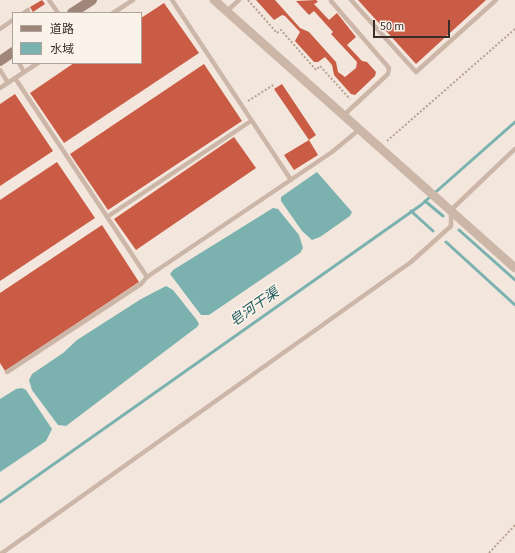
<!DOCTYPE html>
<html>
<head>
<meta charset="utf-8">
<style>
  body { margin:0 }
  #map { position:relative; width:515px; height:553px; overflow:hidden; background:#f3e7dd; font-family:"Source Sans 3","Noto Sans SC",sans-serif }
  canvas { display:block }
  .legend { position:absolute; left:12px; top:12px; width:130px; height:52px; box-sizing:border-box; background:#fbf2ea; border:1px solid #ada39d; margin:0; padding:5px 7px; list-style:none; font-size:12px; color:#392d29 }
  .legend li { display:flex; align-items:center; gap:8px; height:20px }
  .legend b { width:20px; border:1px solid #ada39d }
  .scale { position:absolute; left:373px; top:20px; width:77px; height:18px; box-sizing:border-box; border:2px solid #392d29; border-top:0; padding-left:5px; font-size:12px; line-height:14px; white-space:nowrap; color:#392d29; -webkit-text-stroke:3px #fbf2ea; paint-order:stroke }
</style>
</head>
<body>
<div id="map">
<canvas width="515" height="553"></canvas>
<ul class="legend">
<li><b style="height:5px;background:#a08579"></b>道路</li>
<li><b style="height:11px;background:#7bb2b0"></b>水域</li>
</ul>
<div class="scale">50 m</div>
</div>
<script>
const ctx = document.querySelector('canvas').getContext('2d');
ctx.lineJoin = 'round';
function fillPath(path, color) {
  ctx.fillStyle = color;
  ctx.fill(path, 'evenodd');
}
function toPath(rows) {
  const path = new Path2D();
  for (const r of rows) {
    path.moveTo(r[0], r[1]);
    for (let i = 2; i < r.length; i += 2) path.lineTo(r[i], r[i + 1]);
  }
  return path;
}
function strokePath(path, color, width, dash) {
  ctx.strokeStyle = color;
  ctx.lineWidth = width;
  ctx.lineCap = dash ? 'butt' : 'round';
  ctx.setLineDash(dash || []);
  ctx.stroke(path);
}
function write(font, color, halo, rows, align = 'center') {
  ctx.font = font + ' "Source Sans 3","Noto Sans SC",sans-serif';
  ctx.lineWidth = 3.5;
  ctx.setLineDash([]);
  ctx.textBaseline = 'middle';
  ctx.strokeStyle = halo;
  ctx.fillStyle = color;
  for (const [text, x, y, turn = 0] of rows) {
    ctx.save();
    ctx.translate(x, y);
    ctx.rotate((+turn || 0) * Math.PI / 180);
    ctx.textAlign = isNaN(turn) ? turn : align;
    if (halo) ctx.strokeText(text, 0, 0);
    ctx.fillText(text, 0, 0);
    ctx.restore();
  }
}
const water = toPath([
  [317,172,352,212,350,216,320,237,312,240,302,231,281,201,281,197],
  [273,208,278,209,299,235,303,248,300,253,209,315,201,315,170,274,173,270],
  [166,286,173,290,196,319,199,324,197,327,66,426,58,425,32,390,29,380,32,374,63,353,77,340,141,299],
  [22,388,26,390,52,429,46,441,0,472,0,399,16,389]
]);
const stream = toPath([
  [425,201,443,216],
  [411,211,433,231],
  [459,230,515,280],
  [446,242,515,305],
  [0,502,421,205,515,122]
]);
const building = toPath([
  [42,0,45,4,33,12,30,7],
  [256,0,275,0,300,28,309,32,336,62,338,72,345,77,356,68,357,62,331,34,333,32,314,11,309,15,296,1,316,0,318,2,314,4,329,20,337,13,356,37,347,45,362,61,367,62,376,72,375,76,355,95,351,94,334,75,332,65,325,57,318,62,314,62,295,41,300,32,285,16,282,15,274,20],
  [358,0,486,0,416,64],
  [164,3,199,53,64,143,30,93,74,63,141,63,141,18],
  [204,64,242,121,108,210,70,154],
  [282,84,316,135,309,140,274,89],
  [15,94,53,151,0,186,0,104],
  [234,137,256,168,136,250,114,219],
  [309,140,318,155,294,170,284,155],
  [57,162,95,218,0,281,0,200],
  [102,225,139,282,5,371,0,363,0,293]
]);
const path = toPath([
  [248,0,277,33,281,30,316,70,320,66,350,99],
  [248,101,275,84],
  [387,141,515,29],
  [489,553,515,525]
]);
const service = toPath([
  [49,0,58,13],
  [172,0,291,180],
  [351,0,416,72,496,0],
  [331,1,389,68,388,74,344,115],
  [227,11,239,0],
  [24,13,28,10],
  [113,13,133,0],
  [0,29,13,20],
  [19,63,24,72],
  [0,70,8,83],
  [0,88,38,63],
  [107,217,251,121],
  [147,277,332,152,360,129],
  [7,372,141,284,147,277,15,78],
  [2,553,411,262,451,226,451,210,515,149]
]);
const minor = toPath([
  [214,0,515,268]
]);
const secondary = toPath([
  [72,13,92,0],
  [0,61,13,52]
]);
const waterNames = [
  ["皂河干渠",255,308,-35]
];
fillPath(water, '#7bb2b0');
strokePath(stream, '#7bb2b0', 3);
fillPath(building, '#ca5b44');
strokePath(path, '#b8a092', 2, [2, 2]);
strokePath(service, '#ccb6a8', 4.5);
strokePath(minor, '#ccb6a8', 9);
strokePath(secondary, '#a08579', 10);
write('italic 14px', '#1c5c5c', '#fbf2ea', waterNames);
</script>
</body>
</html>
